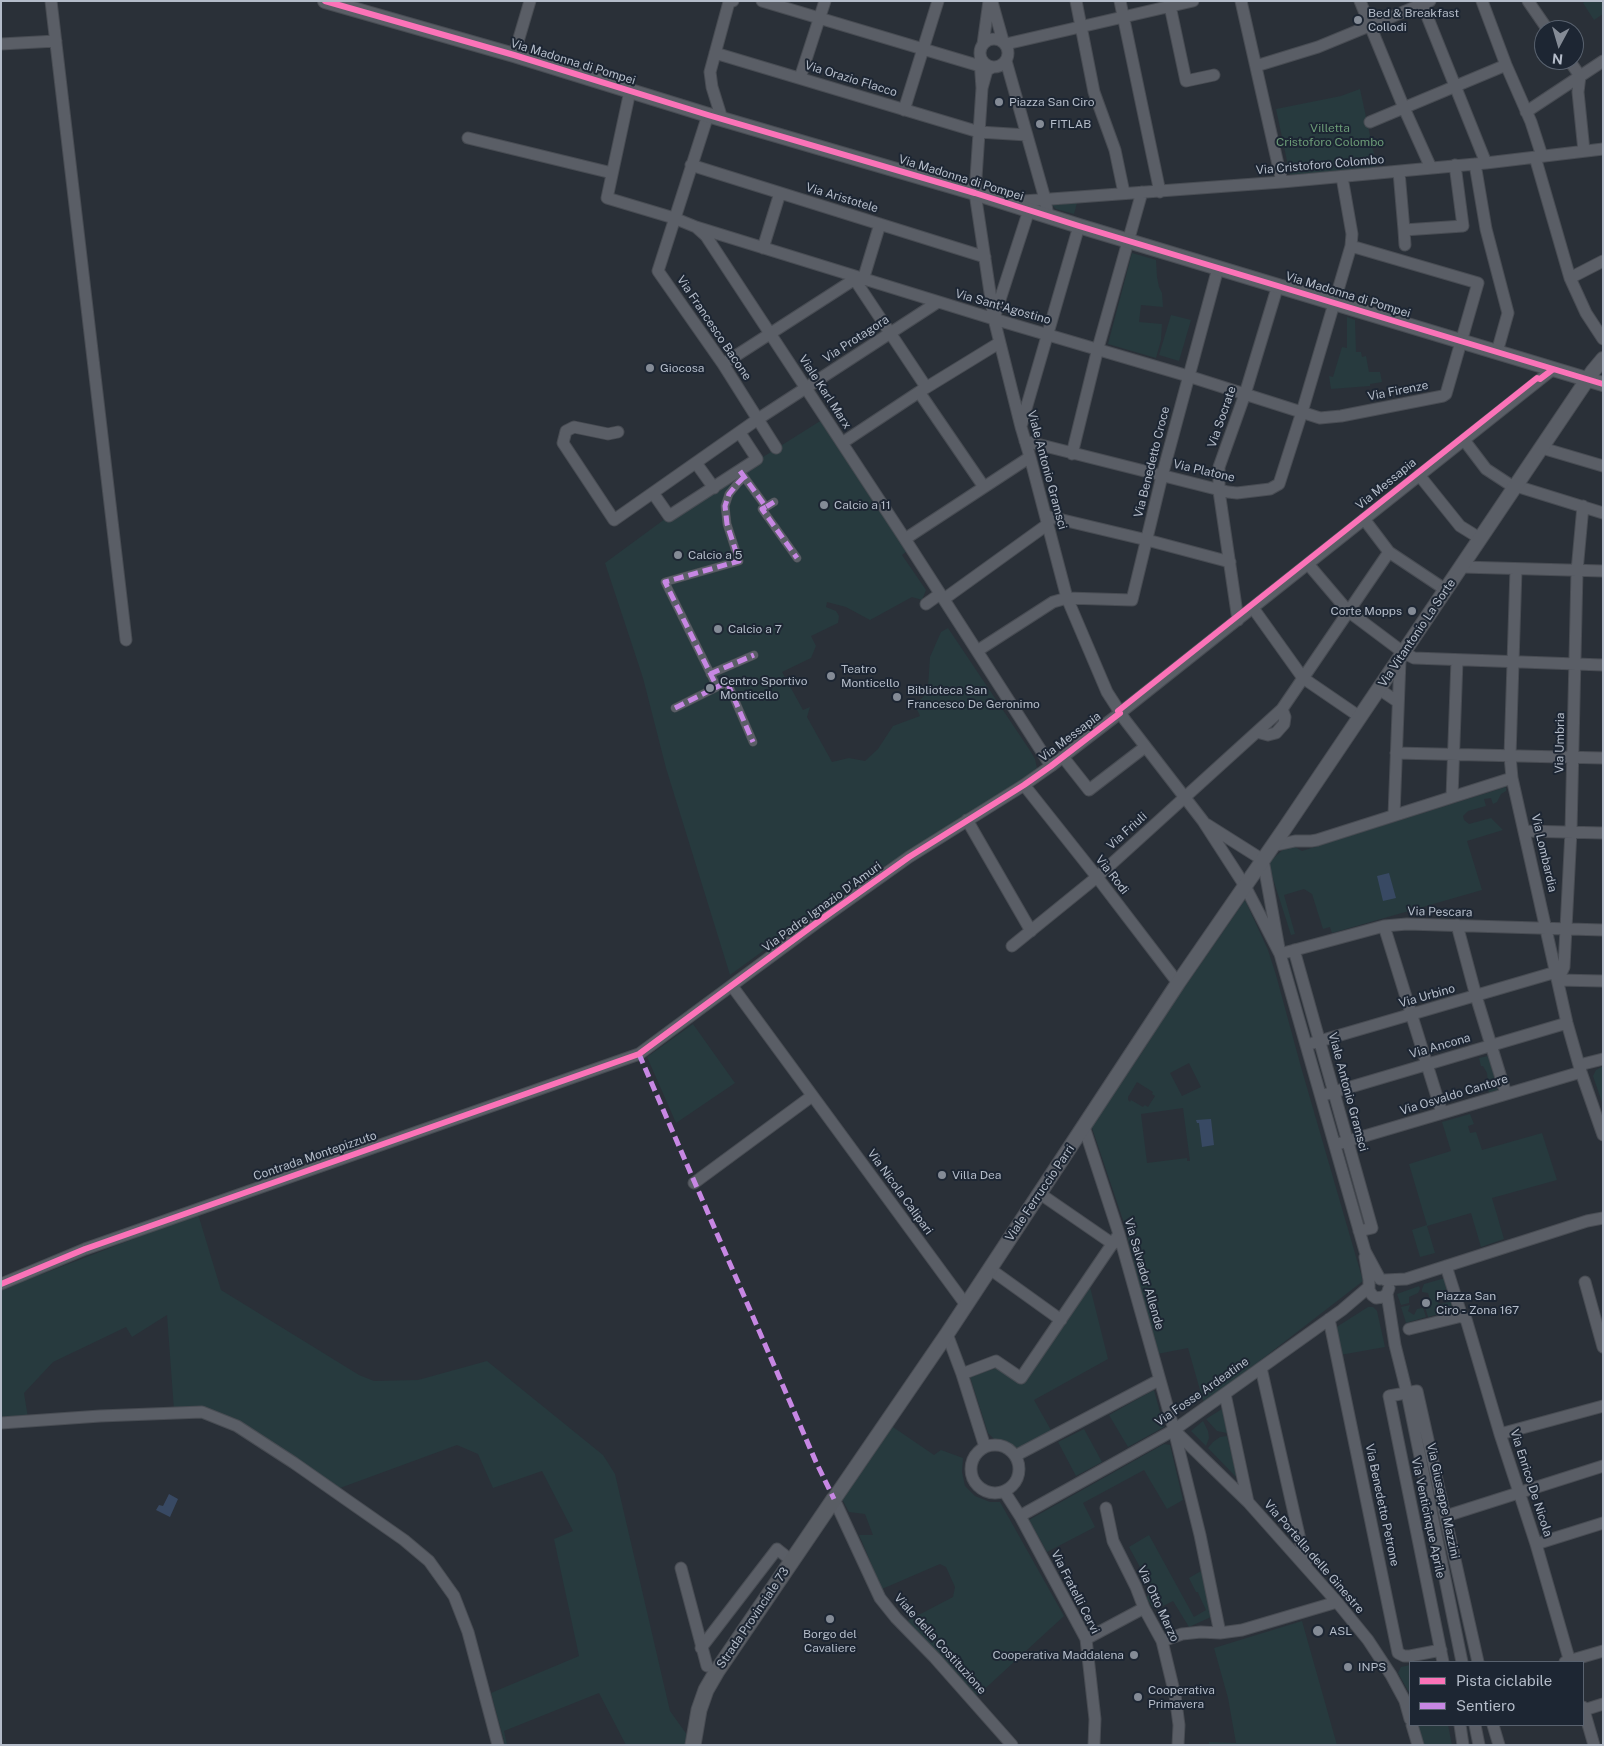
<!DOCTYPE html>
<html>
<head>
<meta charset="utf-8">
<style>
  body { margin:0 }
  #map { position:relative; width:1604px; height:1746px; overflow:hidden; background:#2a3038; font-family:"Public Sans",sans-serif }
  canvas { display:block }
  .frame { position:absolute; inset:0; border:2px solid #b4bcc9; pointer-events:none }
  .legend { position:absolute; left:1409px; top:1661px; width:175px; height:65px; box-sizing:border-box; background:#1d2633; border:1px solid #59626f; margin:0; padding:6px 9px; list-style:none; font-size:15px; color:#b4bcc9 }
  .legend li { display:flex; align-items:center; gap:10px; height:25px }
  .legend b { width:25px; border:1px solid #59626f }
  .north { position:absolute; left:1534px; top:20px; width:50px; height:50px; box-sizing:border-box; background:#1d2633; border:1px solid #59626f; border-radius:50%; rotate:186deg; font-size:14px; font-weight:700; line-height:20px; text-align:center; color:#b4bcc9 }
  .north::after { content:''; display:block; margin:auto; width:18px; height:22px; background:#848b96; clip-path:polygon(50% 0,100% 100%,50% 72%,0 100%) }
</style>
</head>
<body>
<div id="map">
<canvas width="1604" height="1746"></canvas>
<div class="frame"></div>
<ul class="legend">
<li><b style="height:6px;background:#fb73b8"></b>Pista ciclabile</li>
<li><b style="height:6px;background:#c787e3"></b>Sentiero</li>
</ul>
<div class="north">N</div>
</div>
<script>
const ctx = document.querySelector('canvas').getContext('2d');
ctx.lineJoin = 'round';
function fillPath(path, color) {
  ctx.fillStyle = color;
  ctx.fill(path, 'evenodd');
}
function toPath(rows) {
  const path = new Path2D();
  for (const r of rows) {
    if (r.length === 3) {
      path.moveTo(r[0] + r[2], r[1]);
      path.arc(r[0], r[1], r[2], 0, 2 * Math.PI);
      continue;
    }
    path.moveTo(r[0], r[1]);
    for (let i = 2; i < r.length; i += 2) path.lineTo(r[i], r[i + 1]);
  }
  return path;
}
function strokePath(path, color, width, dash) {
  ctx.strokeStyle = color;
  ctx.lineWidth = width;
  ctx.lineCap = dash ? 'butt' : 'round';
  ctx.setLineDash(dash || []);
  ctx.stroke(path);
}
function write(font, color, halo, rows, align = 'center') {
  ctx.font = font + ' "Public Sans",sans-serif';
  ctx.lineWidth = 4;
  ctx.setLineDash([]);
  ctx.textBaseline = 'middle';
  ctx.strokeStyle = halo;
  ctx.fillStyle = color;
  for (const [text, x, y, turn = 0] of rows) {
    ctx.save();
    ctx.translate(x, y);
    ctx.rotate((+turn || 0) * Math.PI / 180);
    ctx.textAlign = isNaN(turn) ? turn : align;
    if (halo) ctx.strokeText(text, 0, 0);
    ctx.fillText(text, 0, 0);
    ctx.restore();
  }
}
const green = toPath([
  [1586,1,1603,1,1603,14,1594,20,1583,3],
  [1360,89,1377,168,1290,175,1276,109,1341,96],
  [1077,203,1074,214,1056,209,1052,205],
  [1132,253,1156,260,1157,277,1159,287,1162,293,1163,307,1141,305,1139,322,1162,324,1161,340,1156,358,1108,344],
  [1171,315,1191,320,1179,361,1159,355],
  [1347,317,1355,320,1356,352,1361,352,1362,357,1366,356,1369,372,1380,372,1382,382,1370,384,1370,386,1331,389,1329,376,1333,377,1342,347,1347,348],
  [825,418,911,548,902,555,926,590,922,600,912,597,870,620,846,607,827,602,826,607,836,611,839,616,838,623,811,636,816,646,811,658,782,672,803,710,810,707,807,717,832,762,849,758,865,761,878,749,893,726,920,716,915,705,925,695,928,687,930,657,941,632,948,628,1031,752,1035,759,1037,768,1030,774,841,894,730,975,666,768,643,678,605,563,669,516],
  [1506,787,1506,791,1501,794,1497,802,1493,804,1491,798,1484,799,1486,806,1468,811,1463,816,1464,820,1469,824,1491,818,1503,830,1467,841,1482,890,1332,933,1330,927,1323,929,1312,894,1304,889,1284,895,1295,934,1291,935,1268,863,1286,847,1295,847,1302,851],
  [1245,900,1268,950,1276,975,1301,1067,1363,1281,1204,1404,1188,1348,1157,1354,1123,1220,1091,1125,1141,1054,1168,1011],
  [1189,1063,1201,1087,1182,1096,1170,1073],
  [1137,1082,1153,1092,1152,1094,1155,1096,1148,1107,1145,1105,1143,1107,1131,1100,1130,1102,1128,1100,1128,1097],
  [1183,1108,1190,1161,1187,1161,1187,1158,1147,1163,1141,1114],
  [693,1024,735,1083,676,1123,647,1057],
  [1488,1056,1498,1090,1489,1093,1487,1085,1488,1084,1487,1073,1483,1066,1481,1066,1479,1058],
  [1603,1066,1603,1105,1593,1076,1596,1070],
  [1470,1114,1474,1124,1468,1126,1470,1133,1476,1132,1482,1150,1542,1133,1557,1180,1492,1198,1504,1239,1481,1247,1471,1213,1427,1226,1435,1253,1420,1257,1412,1230,1427,1225,1409,1164,1451,1151,1442,1122],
  [198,1214,221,1290,359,1375,374,1381,418,1380,487,1361,603,1455,615,1474,670,1711,690,1739,690,1745,626,1745,599,1693,504,1731,507,1745,505,1745,491,1693,579,1656,554,1539,573,1531,542,1471,493,1488,478,1454,457,1445,340,1488,234,1418,174,1410,167,1315,132,1337,126,1327,53,1362,24,1393,28,1418,1,1419,1,1290],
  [1445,1278,1448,1289,1437,1292,1438,1303,1441,1304,1452,1301,1455,1310,1428,1317,1425,1307,1430,1304,1430,1299,1428,1293,1422,1292,1422,1289,1424,1284],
  [1419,1286,1420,1289,1418,1293,1409,1297,1409,1303,1401,1305,1397,1294],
  [1090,1287,1108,1359,1034,1400,1052,1432,1019,1449,1004,1440,994,1439,988,1433,970,1377,999,1367,1024,1383],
  [1410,1305,1408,1311,1414,1315,1417,1309,1423,1308,1426,1317,1406,1323,1401,1307],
  [1368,1307,1373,1307,1377,1311,1385,1347,1340,1355,1335,1328],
  [1154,1390,1164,1427,1128,1447,1109,1415],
  [1222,1409,1227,1433,1217,1431,1206,1419],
  [1203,1421,1208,1431,1209,1438,1206,1446,1191,1431],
  [890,1425,934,1455,941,1450,963,1458,962,1472,965,1486,975,1496,990,1502,1000,1502,1064,1616,977,1696,907,1621,953,1597,955,1587,946,1567,940,1564,882,1589,859,1535,873,1535,865,1514,849,1512,842,1499],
  [1084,1429,1102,1462,1076,1476,1058,1442],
  [1227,1436,1237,1478,1208,1448,1213,1442,1220,1437],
  [1164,1444,1170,1445,1183,1500,1167,1509,1144,1470,1083,1503,1095,1527,1047,1552,1029,1520],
  [1149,1535,1194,1617,1206,1610,1199,1595,1198,1592,1196,1592,1189,1578,1201,1571,1213,1616,1189,1627,1173,1601,1157,1609,1153,1608,1146,1597,1154,1593,1129,1547],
  [1302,1621,1337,1745,1209,1745,1209,1742,1236,1743,1228,1698,1214,1648],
  [1410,1665,1410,1694,1398,1673,1401,1667],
  [1418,1725,1448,1725,1452,1745,1423,1745]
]);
const water = toPath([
  [1389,873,1396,898,1383,901,1377,876],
  [1211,1119,1214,1145,1202,1147,1199,1123,1197,1123,1196,1120],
  [169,1494,178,1499,170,1517,156,1510,159,1505,163,1506]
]);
const pedestrian = toPath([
  [742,474,766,507,774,502],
  [744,477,738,483,729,494,725,506,727,524,739,561,665,582,717,687,727,682,753,742],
  [766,507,762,509,797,558],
  [710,674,754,655],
  [675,708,717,687]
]);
const minor = toPath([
  [51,1,126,640],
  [762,1,980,66],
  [1076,1,1094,92,1115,150,1124,193],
  [1120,1,1160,192],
  [1241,1,1282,182],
  [1360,1,1404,108,1431,168],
  [1421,1,1486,163],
  [1482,1,1506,65,1531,122,1542,156],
  [1528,1,1548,30],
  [992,2,1003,41],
  [1170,6,1186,81,1214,75],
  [994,53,14],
  [1,44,56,41],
  [983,44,989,1],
  [1006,44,1193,1],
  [715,53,979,132,1027,135],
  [514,55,530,1],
  [980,60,982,88,987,70,993,67],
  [1569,60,1580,76,1578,92,1584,151],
  [1006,61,1045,199,1048,216],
  [1256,66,1318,47,1430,1],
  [800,78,825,1],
  [982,88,975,193,994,319,1021,427,1030,457,1067,598,1107,692,1125,720,1203,821,1245,886,1280,954],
  [630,91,607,198,674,218,696,227,706,236,905,539,1051,766],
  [904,110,938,1],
  [1526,112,1603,61],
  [708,115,658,271,723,364,776,448],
  [722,119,712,87,710,72,729,2,733,1],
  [1370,122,1506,65],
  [468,138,612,173],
  [1535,157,1570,278,1586,313,1603,339],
  [1475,164,1486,229,1508,313,1497,352],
  [691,165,985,257],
  [1399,172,1404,230,1463,226,1455,165],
  [1010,202,1282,182,1486,163,1603,149],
  [696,227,994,319,1188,376,1320,418,1341,416,1443,396,1446,394,1478,283,1351,246],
  [1404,230,1405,245],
  [763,248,780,193],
  [853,277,926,387],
  [1570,278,1603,261],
  [863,280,880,224],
  [995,315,1029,210],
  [723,364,855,279],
  [919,392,984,487],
  [1021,426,1079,226],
  [618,432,608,434,574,427,566,431,563,443,614,520,758,419,938,302],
  [1464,440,1486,469,1515,488],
  [1025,441,1228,492,1237,493,1270,489,1279,484,1302,412,1351,246,1352,234,1342,177],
  [842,443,919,392,999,343],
  [1542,448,1603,466],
  [1072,454,1098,348,1142,192],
  [696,463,714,488],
  [1419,475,1460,526,1481,539],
  [1516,486,1603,513],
  [653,493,669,516,757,459,740,433],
  [1583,506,1577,571,1571,831,1564,967,1558,980,1603,981],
  [1046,516,1147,540,1230,562],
  [1364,519,1389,552,1446,590],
  [905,539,1030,457],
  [1308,564,1348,611,1404,653,1414,658,1603,665],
  [1462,567,1603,571],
  [1516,569,1510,756,1512,778,1567,1023,1581,1072,1603,1135],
  [944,599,1048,524],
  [926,604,940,594],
  [1253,608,1303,678,1360,717],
  [1238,620,1219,491,1219,467,1245,394,1278,285],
  [977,651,1053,602,1067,598,1132,600,1162,476,1218,268],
  [1379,689,1398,702],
  [1257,732,1268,735,1276,733,1284,724,1285,717,1282,709],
  [1396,753,1603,758],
  [1063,757,1089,790,1145,747],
  [1024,785,1097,877,1178,983],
  [1452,797,1457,660],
  [1394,815,1400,660],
  [967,820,1031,931],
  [1206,824,1263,860,1280,954,1365,1251,1380,1279],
  [1525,831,1603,833],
  [1272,846,1295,841,1311,841,1317,840,1512,778],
  [1457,925,1476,996,1506,1094],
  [1384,926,1442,1113],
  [1012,946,1097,877,1282,709,1389,552],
  [1294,950,1372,1228,1359,1231],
  [1280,954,1384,926,1407,924,1603,930],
  [732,986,966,1305],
  [1313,1043,1556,972],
  [1579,1065,1603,1059],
  [1327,1094,1567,1023],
  [1084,1127,1119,1234,1174,1430,1200,1535,1220,1633],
  [1341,1143,1581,1072],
  [694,1183,812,1096],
  [1039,1193,1113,1244],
  [1365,1257,1369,1280,1369,1290,1372,1295,1376,1298,1383,1297,1387,1294,1389,1288],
  [1446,1266,1462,1317,1466,1319,1500,1434,1536,1544,1570,1662],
  [990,1269,1061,1320],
  [1385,1280,1406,1279,1587,1221,1603,1218],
  [1585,1282,1603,1347],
  [1,1284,85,1249,639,1054,819,921,909,857,1024,785,1051,766,1120,713,1552,370],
  [1387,1294,1395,1345,1407,1393,1462,1662],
  [1329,1319,1398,1653,1404,1656,1410,1656,1441,1650],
  [1409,1329,1462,1316],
  [947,1334,962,1374,985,1447],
  [1261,1368,1306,1566],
  [962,1374,996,1361,1021,1378,1119,1234],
  [1225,1394,1248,1502],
  [1,1423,100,1416,202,1412,237,1426,294,1463,404,1540,429,1561,454,1596,468,1632,498,1745],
  [1174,1430,1248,1502,1337,1602,1368,1640,1391,1675,1405,1701,1410,1719],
  [1500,1434,1603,1406],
  [995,1469,24],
  [1015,1456,1159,1380],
  [1004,1491,1020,1516,1086,1639,1095,1719,1094,1745],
  [834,1499,880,1598,896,1618,935,1658,1012,1745],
  [1106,1508,1113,1541,1136,1587,1144,1608,1162,1641,1175,1695,1179,1725,1178,1745],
  [1020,1516,1174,1430,1342,1310,1369,1287],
  [1446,1516,1603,1466],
  [1536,1544,1603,1523],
  [681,1568,707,1666],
  [1086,1639,1144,1608],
  [1162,1641,1182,1634,1201,1632,1220,1633,1242,1630,1337,1602],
  [701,1648,777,1549,792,1561],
  [1443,1662,1389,1396,1417,1391,1478,1662],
  [1565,1662,1603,1651],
  [1583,1707,1594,1745],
  [1584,1710,1603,1704],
  [1412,1725,1418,1745],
  [1460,1725,1463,1745],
  [1475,1725,1479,1745],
  [1493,1725,1499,1745]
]);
const tertiary = toPath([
  [325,1,514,55,708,115,975,193,1079,226,1603,384],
  [834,1499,947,1334,1178,983,1285,828,1593,371,1603,359]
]);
const secondary = toPath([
  [693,1745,699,1710,706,1690,717,1671,834,1499]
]);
const quiet = toPath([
  [740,471,766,507,774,502],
  [744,477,738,483,729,494,725,506,727,524,739,561,665,582,717,687,727,682,753,742],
  [766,507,762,509,797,558],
  [710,674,754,655],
  [675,708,717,687],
  [639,1054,816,1462,834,1499]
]);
const cycleway = toPath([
  [325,1,514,55,708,115,975,193,1079,226,1603,384],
  [1,1284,85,1249,639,1054,819,921,909,857,1024,785,1051,766,1120,713,1118,711,1537,378,1540,379,1552,370]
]);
const markers = [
  [1358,20,5,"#848b96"],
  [999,102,5,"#848b96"],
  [1040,124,5,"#848b96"],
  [650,368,5,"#848b96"],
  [824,505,5,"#848b96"],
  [678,555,5,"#848b96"],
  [1412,611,5,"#848b96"],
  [718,629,5,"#848b96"],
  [831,676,5,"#848b96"],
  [710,688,5,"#848b96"],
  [897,697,5,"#848b96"],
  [942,1175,5,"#848b96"],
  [1426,1303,5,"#848b96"],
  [830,1619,5,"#848b96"],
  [1318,1631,6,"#848b96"],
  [1134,1655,5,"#848b96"],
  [1348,1667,5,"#848b96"],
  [1138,1697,5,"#848b96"]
];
const poiNames = [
  ["Bed & Breakfast",1368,13],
  ["Collodi",1368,27],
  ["Piazza San Ciro",1009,102],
  ["FITLAB",1050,124],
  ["Giocosa",660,368],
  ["Calcio a 11",834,505],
  ["Calcio a 5",688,555],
  ["Corte Mopps",1402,611,"right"],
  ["Calcio a 7",728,629],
  ["Teatro",841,669],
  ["Monticello",841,683],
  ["Centro Sportivo",720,681],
  ["Monticello",720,695],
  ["Biblioteca San",907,690],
  ["Francesco De Geronimo",907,704],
  ["Villa Dea",952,1175],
  ["Piazza San",1436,1296],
  ["Ciro - Zona 167",1436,1310],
  ["ASL",1329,1631],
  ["Borgo del",830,1634,"center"],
  ["Cavaliere",830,1648,"center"],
  ["Cooperativa Maddalena",1124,1655,"right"],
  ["INPS",1358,1667],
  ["Cooperativa",1148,1690],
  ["Primavera",1148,1704]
];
const streetNames = [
  ["Via Madonna di Pompei",573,62,17],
  ["Via Orazio Flacco",851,79,17],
  ["Via Cristoforo Colombo",1320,165,-5],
  ["Via Madonna di Pompei",961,178,17],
  ["Via Aristotele",842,198,17],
  ["Via Madonna di Pompei",1348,295,17],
  ["Via Sant'Agostino",1003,307,16],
  ["Via Francesco Bacone",714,328,56],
  ["Via Protagora",856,339,-33],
  ["Via Firenze",1398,391,-11],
  ["Viale Karl Marx",825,392,57],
  ["Via Socrate",1222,417,-71],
  ["Via Benedetto Croce",1152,462,-76],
  ["Viale Antonio Gramsci",1047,470,75],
  ["Via Platone",1204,471,13],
  ["Via Messapia",1386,484,-39],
  ["Via Vitantonio La Sorte",1417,633,-56],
  ["Via Messapia",1070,737,-37],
  ["Via Umbria",1560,743,-89],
  ["Via Friuli",1127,831,-42],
  ["Via Lombardia",1544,853,77],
  ["Via Rodi",1112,875,52],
  ["Via Padre Ignazio D'Amuri",822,907,-36],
  ["Via Pescara",1440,912,1],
  ["Via Urbino",1427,996,-16],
  ["Via Ancona",1440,1046,-16],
  ["Viale Antonio Gramsci",1348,1092,75],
  ["Via Osvaldo Cantore",1454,1095,-17],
  ["Contrada Montepizzuto",315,1156,-19],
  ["Via Nicola Calipari",900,1192,54],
  ["Viale Ferruccio Parri",1040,1193,-56],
  ["Via Salvador Allende",1144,1274,74],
  ["Via Fosse Ardeatine",1202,1392,-35],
  ["Via Enrico De Nicola",1531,1483,72],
  ["Via Giuseppe Mazzini",1443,1501,78],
  ["Via Benedetto Petrone",1382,1505,78],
  ["Via Venticinque Aprile",1428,1518,78],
  ["Via Portella delle Ginestre",1314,1557,49],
  ["Via Fratelli Cervi",1075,1592,63],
  ["Via Otto Marzo",1158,1604,65],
  ["Strada Provinciale 73",753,1618,-56],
  ["Viale della Costituzione",940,1644,48]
];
const parkNames = [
  ["Villetta",1330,128],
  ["Cristoforo Colombo",1330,142]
];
fillPath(green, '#273a3e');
fillPath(water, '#384963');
strokePath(pedestrian, '#484c53', 9);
strokePath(minor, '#484c53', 13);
strokePath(tertiary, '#484c53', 16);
strokePath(secondary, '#484c53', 17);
strokePath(pedestrian, '#5a5e66', 8);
strokePath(minor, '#5a5e66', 11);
strokePath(tertiary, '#5a5e66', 14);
strokePath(secondary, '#595d64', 15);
strokePath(quiet, '#c787e3', 5, [10, 5]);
strokePath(cycleway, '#fb73b8', 6);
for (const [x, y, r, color] of markers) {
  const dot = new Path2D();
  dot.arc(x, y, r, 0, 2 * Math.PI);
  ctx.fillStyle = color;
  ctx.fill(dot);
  strokePath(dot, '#1d2633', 2);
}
write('12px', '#b4bcc9', '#1d2633', poiNames, 'left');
write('12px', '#b4bcc9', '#1d2633', streetNames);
write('12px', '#6b9a76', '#1d2633', parkNames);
</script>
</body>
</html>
